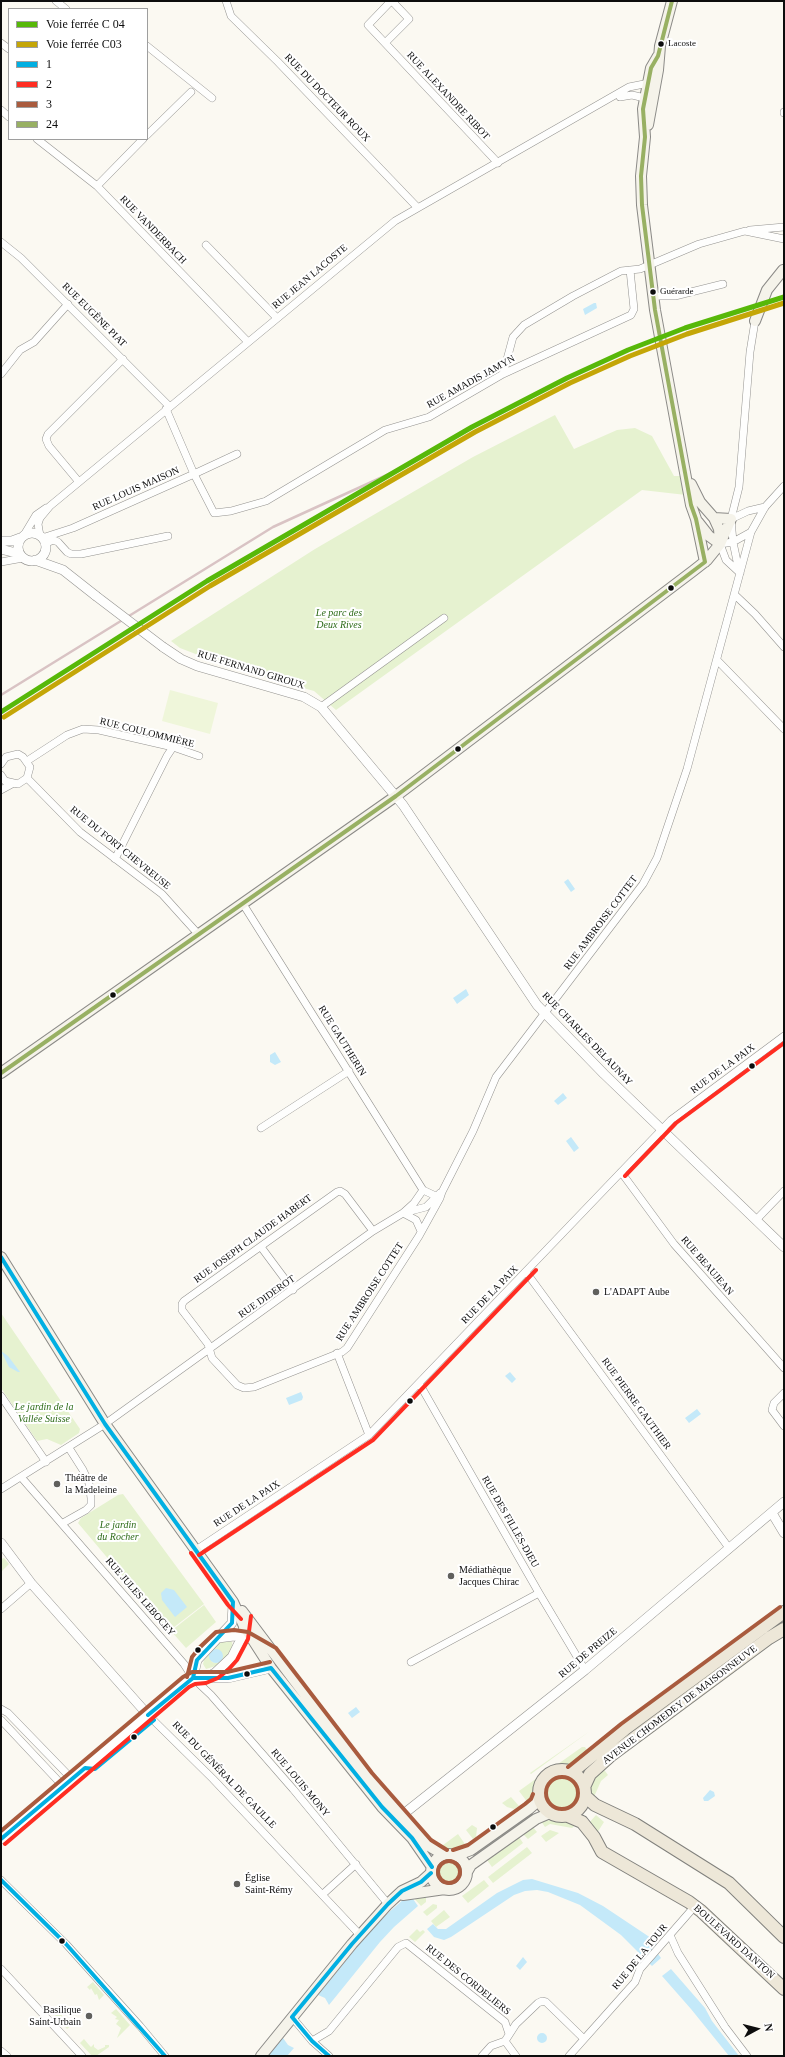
<!DOCTYPE html>
<html>
<head>
<meta charset="utf-8">
<style>
  body { margin:0 }
  #map { position:relative; width:785px; height:2057px; overflow:hidden; background:#fbf9f2; font-family:"Times New Roman",serif }
  canvas { display:block }
  .frame { position:absolute; inset:0; border:2px solid #0d0d0d; pointer-events:none }
  .legend { position:absolute; left:8px; top:8px; width:140px; height:132px; box-sizing:border-box; background:#fff; border:1px solid #9e9e9e; margin:0; padding:5px 7px; list-style:none; font-size:12px; color:#0d0d0d }
  .legend li { display:flex; align-items:center; gap:8px; height:20px }
  .legend b { width:20px; border:1px solid #9e9e9e }
  .north { position:absolute; left:737px; top:2009px; width:40px; height:40px; -webkit-text-stroke:3px #fff; paint-order:stroke; rotate:83deg; font-size:11px; font-weight:700; line-height:16px; text-align:center; color:#0d0d0d }
  .north::after { content:''; display:block; margin:auto; width:14px; height:18px; background:#0d0d0d; clip-path:polygon(50% 0,100% 100%,50% 72%,0 100%) }
</style>
</head>
<body>
<div id="map">
<canvas width="785" height="2057"></canvas>
<div class="frame"></div>
<ul class="legend">
<li><b style="height:5px;background:#57b809"></b>Voie ferrée C 04</li>
<li><b style="height:5px;background:#c4a607"></b>Voie ferrée C03</li>
<li><b style="height:5px;background:#01afe2"></b>1</li>
<li><b style="height:5px;background:#ff2d22"></b>2</li>
<li><b style="height:5px;background:#a95b3e"></b>3</li>
<li><b style="height:5px;background:#98b063"></b>24</li>
</ul>
<div class="north">N</div>
</div>
<script>
const ctx = document.querySelector('canvas').getContext('2d');
ctx.lineJoin = 'round';
function fillPath(path, color) {
  ctx.fillStyle = color;
  ctx.fill(path, 'evenodd');
}
function toPath(rows) {
  const path = new Path2D();
  for (const r of rows) {
    if (r.length === 3) {
      path.moveTo(r[0] + r[2], r[1]);
      path.arc(r[0], r[1], r[2], 0, 2 * Math.PI);
      continue;
    }
    path.moveTo(r[0], r[1]);
    for (let i = 2; i < r.length; i += 2) path.lineTo(r[i], r[i + 1]);
  }
  return path;
}
function strokePath(path, color, width, dash) {
  ctx.strokeStyle = color;
  ctx.lineWidth = width;
  ctx.lineCap = dash ? 'butt' : 'round';
  ctx.setLineDash(dash || []);
  ctx.stroke(path);
}
function write(font, color, halo, rows, align = 'center') {
  ctx.font = font + ' "Times New Roman",serif';
  ctx.lineWidth = 4;
  ctx.setLineDash([]);
  ctx.textBaseline = 'middle';
  ctx.strokeStyle = halo;
  ctx.fillStyle = color;
  for (const [text, x, y, turn = 0] of rows) {
    ctx.save();
    ctx.translate(x, y);
    ctx.rotate((+turn || 0) * Math.PI / 180);
    ctx.textAlign = isNaN(turn) ? turn : align;
    if (halo) ctx.strokeText(text, 0, 0);
    ctx.fillText(text, 0, 0);
    ctx.restore();
  }
}
const green = toPath([
  [555,415,574,449,617,430,635,428,652,436,674,476,681,476,686,495,642,490,336,710,314,691,232,668,180,648,171,641,315,549,473,457],
  [1,1313,80,1429,79,1433,61,1445,47,1439,37,1441,1,1388],
  [123,1494,204,1604,169,1631,78,1523,81,1518,118,1495],
  [4,1558,9,1564,1,1572,1,1559],
  [204,1605,216,1622,186,1648,171,1631],
  [224,1641,232,1642,233,1648,230,1656,219,1665,206,1669,203,1664,205,1656,214,1646],
  [213,1650,219,1651,222,1654,222,1658,217,1663,212,1662,210,1654],
  [590,1731,531,1774,530,1773],
  [582,1747,585,1747,589,1753,574,1764,558,1764],
  [602,1767,608,1775,601,1781,594,1797,591,1796,589,1785],
  [562,1793,18],
  [537,1778,533,1794,528,1803,519,1791],
  [511,1797,519,1806,514,1809,507,1807,502,1803],
  [596,1815,604,1822,597,1833,589,1823],
  [526,1816,529,1820,482,1853,479,1849],
  [552,1820,570,1821,578,1823,572,1828,550,1824,545,1827,541,1821],
  [472,1825,477,1828,476,1837,473,1839,466,1830],
  [532,1826,537,1832,528,1839,523,1834],
  [550,1830,559,1833,546,1842,541,1836],
  [458,1834,467,1847,457,1849,439,1848],
  [519,1837,523,1843,492,1867,487,1860],
  [527,1847,532,1853,493,1883,488,1877],
  [450,1872,12],
  [484,1880,489,1886,468,1903,462,1896],
  [424,1895,426,1897,426,1902,421,1906,412,1896],
  [433,1904,437,1905,437,1908,427,1916,423,1912],
  [444,1910,450,1917,436,1927,431,1921],
  [417,1929,420,1932,423,1930,425,1932,415,1942,409,1937],
  [93,1982,104,1995,99,2000,97,1994,95,1995,91,1988,90,1990,87,1987],
  [116,2009,130,2025,117,2038,121,2028,116,2024,119,2020,115,2019,117,2017,111,2013],
  [60,2011,63,2018,65,2017,68,2020,66,2021,72,2025,67,2029,55,2015],
  [84,2039,89,2045,91,2047,94,2044,94,2047,98,2050,105,2047,105,2045,109,2045,109,2047,96,2056,92,2056,80,2043]
]);
const pitch = toPath([
  [170,690,218,703,210,734,162,721]
]);
const water = toPath([
  [594,303,596,303,597,308,585,315,583,309],
  [568,879,575,889,571,892,564,882],
  [466,989,469,995,457,1004,453,998],
  [275,1052,281,1062,275,1065,270,1062,270,1055],
  [563,1093,567,1098,558,1105,554,1101],
  [571,1137,579,1148,574,1152,566,1141],
  [1,1351,8,1356,20,1372,18,1372,9,1367],
  [510,1372,516,1379,512,1383,505,1376],
  [301,1392,303,1397,302,1400,289,1405,286,1398],
  [697,1409,701,1414,689,1423,685,1418],
  [166,1588,174,1590,187,1607,175,1617,162,1600,161,1593],
  [216,1656,7],
  [356,1707,360,1712,352,1718,348,1713],
  [710,1790,714,1792,715,1796,708,1801,704,1801,703,1798],
  [532,1879,578,1893,603,1906,657,1942,654,1948,661,1958,652,1966,621,1935,580,1905,548,1892,537,1890,525,1891,514,1895,451,1937,444,1940,434,1937,427,1929,433,1924,438,1929,446,1929,497,1893,523,1880],
  [409,1898,413,1899,418,1906,394,1927,380,1942,329,2005,325,1998,318,1995,369,1932,388,1913,404,1899],
  [523,1957,527,1962,520,1970,516,1966],
  [671,1969,705,2008,712,2021,739,2056,729,2056,691,2009,662,1976],
  [542,2038,5],
  [283,2038,288,2045,294,2048,287,2056,268,2056]
]);
const minor = toPath([
  [56,1,66,9],
  [226,1,231,16,278,62,417,207],
  [391,1,368,25,498,163],
  [1,43,9,49],
  [385,43,409,19,392,1],
  [147,46,212,98],
  [620,97,632,95,649,99],
  [1,110,9,117],
  [784,113,784,112],
  [147,135,191,92],
  [37,139,97,186,248,342],
  [97,186,143,139],
  [750,230,784,227],
  [1,242,21,258,169,406],
  [206,245,277,318],
  [653,296,675,296,723,284],
  [1,374,20,350,34,342,68,304],
  [503,374,513,337,524,325,573,296,621,271,640,269,699,244,745,231,784,239],
  [237,454,194,474,214,513,231,511,266,501,385,430,429,417,503,374,631,315,634,309,630,270],
  [79,482,49,446,46,439,48,434,123,359],
  [731,519,748,511,765,507],
  [24,535,36,515,46,508],
  [40,536,38,524,40,518,50,506,395,221,629,87,644,84,651,86],
  [42,538,73,528,194,474,166,409],
  [46,543,54,540,58,542,67,552,71,554,81,554,168,536],
  [1,562,23,558],
  [739,571,733,542,731,519,739,487,750,352,755,321],
  [740,573,726,560,720,544,733,542,751,532],
  [735,595,755,614,784,647],
  [717,660,784,729],
  [321,707,444,618],
  [27,761,67,735,83,729,99,730,173,747,199,756],
  [1,764,6,757,18,754,23,757,30,767,27,778,18,784,5,781,1,775],
  [27,778,80,832,162,894,199,935],
  [1,790,12,784],
  [115,859,167,756,173,747],
  [243,904,423,1190,440,1198],
  [261,1128,349,1071],
  [621,1172,674,1244,784,1368],
  [403,1213,414,1203,423,1190],
  [403,1213,416,1220,421,1231],
  [756,1220,784,1191],
  [373,1231,345,1194,340,1191,337,1192,184,1301,182,1304,182,1310,208,1344,212,1358,237,1385,244,1388,254,1387,342,1352,347,1348,419,1236,440,1198,442,1192,473,1131,496,1077,643,884,657,858,687,769,751,532,765,507,784,486],
  [261,1247,293,1290],
  [526,1272,729,1548],
  [337,1353,369,1435],
  [419,1383,539,1593,585,1670],
  [784,1393,774,1403,772,1410,784,1426],
  [1,1396,46,1462],
  [21,1477,184,1664,193,1678,211,1695,293,1789,388,1904],
  [1,1489,105,1424,373,1231,403,1213,426,1207,440,1193],
  [63,1523,86,1510,91,1505,91,1498,89,1483,83,1470,69,1448],
  [196,1550,369,1435,671,1120,784,1036],
  [1,1609,31,1583],
  [411,1662,539,1593],
  [1,1709,8,1713,72,1779],
  [148,1715,213,1779,360,1935],
  [1,1720,63,1786],
  [1,1880,66,1944,140,2026,165,2056],
  [323,1894,356,1864],
  [670,1935,678,1953,725,2027,747,2056],
  [1,1969,82,2056],
  [292,2017,312,2041,329,2056],
  [312,2041,329,2031,398,1947,406,1943,505,2022,509,2034],
  [505,2041,516,2024,538,2003,542,2001,546,2002,584,2039],
  [505,2041,516,2056],
  [1,2051,7,2056],
  [482,2056,491,2046,505,2041],
  [569,2056,635,1982,640,1969,695,1906]
]);
const tertiary = toPath([
  [32,547,14],
  [1,541,12,541,20,538],
  [1,549,20,554],
  [35,560,63,570,96,596],
  [163,647,181,659,197,666,304,697,321,707,403,805,537,1005,604,1074,784,1247],
  [772,1513,784,1533],
  [1,1543,31,1583,148,1715],
  [218,1638,234,1636,247,1638],
  [193,1678,197,1660,232,1623,233,1605],
  [205,1678,215,1673,232,1657,242,1637,245,1622],
  [401,1816,585,1670,784,1502],
  [1,1839,186,1682,193,1678,228,1678,271,1668]
]);
const secondary = toPath([
  [658,56,651,68,643,109,645,137,641,176,642,205,655,310,691,505,696,519,705,562],
  [648,125,658,70,660,46,672,1],
  [755,321,767,290,783,270],
  [691,484,700,502,714,518,719,529,720,541],
  [698,522,709,536,720,544],
  [1,1073,396,796,693,571,707,560,720,544,731,519,714,518],
  [1,1257,105,1424,233,1602,244,1626,271,1668,382,1807,412,1838,432,1867],
  [242,1611,367,1777,427,1845,444,1855],
  [449,1872,18],
  [455,1856,471,1850,529,1809,536,1803,539,1796],
  [467,1872,471,1865,536,1819,550,1813],
  [403,1895,445,1889],
  [261,2056,352,1944,388,1904,402,1891,421,1882,431,1873]
]);
const primary = toPath([
  [562,1793,23],
  [572,1772,625,1729,784,1612],
  [584,1787,590,1774,610,1756,769,1638,784,1629],
  [585,1796,595,1805,635,1824,729,1883,784,1937],
  [568,1816,582,1822,594,1837,602,1852,689,1902,701,1911,784,1989]
]);
const rail = toPath([
  [1,695,273,527,402,468]
]);
const tertiaryBridge = toPath([
  [96,596,163,647]
]);
const bus1 = toPath([
  [1,1257,105,1424,233,1602],
  [271,1668,382,1807,412,1838,432,1867],
  [193,1678,197,1660,232,1623,233,1602],
  [148,1715,193,1678,228,1678,271,1668],
  [1,1839,85,1768,95,1769,154,1720],
  [1,1880,66,1944,165,2056],
  [292,2017,352,1944,388,1904,402,1891,421,1882,431,1873],
  [292,2017,312,2041,329,2056]
]);
const bus2 = toPath([
  [625,1176,676,1123,784,1043],
  [191,1553,228,1605,241,1619],
  [199,1555,373,1440,536,1270],
  [5,1844,189,1687,195,1684,206,1683,218,1678,229,1669,237,1660,248,1639,251,1616]
]);
const bus3 = toPath([
  [187,1677,192,1657,200,1647,216,1632,234,1630,248,1632,276,1648,372,1773,431,1840,447,1850],
  [568,1767,621,1724,780,1607],
  [562,1793,16],
  [1,1831,183,1677,192,1672,227,1672,270,1662],
  [453,1850,468,1845,525,1804,531,1799,533,1794],
  [449,1872,11]
]);
const bus4 = toPath([
  [1,1073,396,796,705,562,696,519,691,505,655,310,642,205,641,176,645,137,643,109,651,68,658,56,672,1]
]);
const rail1 = toPath([
  [1,712,207,581,472,427,567,378,628,350,685,328,784,297]
]);
const rail2 = toPath([
  [4,717,210,586,475,432,570,383,630,356,687,334,784,303]
]);
const markers = [
  [661,44,3.5,"#0d0d0d"],
  [653,292,3.5,"#0d0d0d"],
  [671,588,3.5,"#0d0d0d"],
  [458,749,3.5,"#0d0d0d"],
  [113,995,3.5,"#0d0d0d"],
  [752,1066,3.5,"#0d0d0d"],
  [596,1292,4,"#60605d"],
  [410,1401,3.5,"#0d0d0d"],
  [57,1484,4,"#60605d"],
  [451,1576,4,"#60605d"],
  [198,1650,3.5,"#0d0d0d"],
  [247,1674,3.5,"#0d0d0d"],
  [134,1737,3.5,"#0d0d0d"],
  [493,1827,3.5,"#0d0d0d"],
  [237,1884,4,"#60605d"],
  [62,1941,3.5,"#0d0d0d"],
  [89,2016,4,"#60605d"]
];
const busNames = [
  ["Lacoste",668,44],
  ["Guérarde",660,292]
];
const streetNames = [
  ["RUE ALEXANDRE RIBOT",448,96,47],
  ["RUE DU DOCTEUR ROUX",327,98,46],
  ["RUE VANDERBACH",153,230,46],
  ["RUE JEAN LACOSTE",310,277,-40],
  ["RUE EUGÈNE PIAT",94,315,45],
  ["RUE AMADIS JAMYN",471,382,-29],
  ["RUE LOUIS MAISON",136,489,-24],
  ["RUE FERNAND GIROUX",251,670,17],
  ["RUE COULOMMIÈRE",147,733,14],
  ["RUE DU FORT CHEVREUSE",120,848,39],
  ["RUE AMBROISE COTTET",601,923,-53],
  ["RUE CHARLES DELAUNAY",587,1039,46],
  ["RUE GAUTHERIN",342,1041,58],
  ["RUE DE LA PAIX",723,1069,-36],
  ["RUE JOSEPH CLAUDE HABERT",253,1239,-36],
  ["RUE BEAUJEAN",707,1266,49],
  ["RUE AMBROISE COTTET",370,1292,-57],
  ["RUE DE LA PAIX",490,1295,-46],
  ["RUE DIDEROT",267,1297,-35],
  ["RUE PIERRE GAUTHIER",636,1404,54],
  ["RUE DE LA PAIX",247,1504,-33],
  ["RUE DES FILLES-DIEU",510,1522,60],
  ["RUE JULES LEBOCEY",140,1597,49],
  ["RUE DE PREIZE",588,1653,-40],
  ["AVENUE CHOMEDEY DE MAISONNEUVE",680,1705,-37],
  ["RUE DU GÉNÉRAL DE GAULLE",224,1775,46],
  ["RUE LOUIS MONY",300,1783,50],
  ["BOULEVARD DANTON",734,1942,42],
  ["RUE DE LA TOUR",640,1957,-51],
  ["RUE DES CORDELIERS",468,1980,39]
];
const parkNames = [
  ["Le parc des",339,613],
  ["Deux Rives",339,625],
  ["Le jardin de la",44,1407],
  ["Vallée Suisse",44,1419],
  ["Le jardin",118,1525],
  ["du Rocher",118,1537]
];
const poiNames = [
  ["L'ADAPT Aube",604,1292],
  ["Théâtre de",65,1478],
  ["la Madeleine",65,1490],
  ["Médiathèque",459,1570],
  ["Jacques Chirac",459,1582],
  ["Église",245,1878],
  ["Saint-Rémy",245,1890],
  ["Basilique",81,2010,"right"],
  ["Saint-Urbain",81,2022,"right"]
];
fillPath(green, '#e6f2d0');
fillPath(pitch, '#eff6da');
fillPath(water, '#c4e9f9');
strokePath(minor, '#949390', 8);
strokePath(tertiary, '#949390', 10);
strokePath(secondary, '#8b8a87', 12);
strokePath(primary, '#81817d', 14);
strokePath(minor, '#fefefd', 7);
strokePath(tertiary, '#fefefd', 9);
strokePath(secondary, '#f5f3ea', 10);
strokePath(primary, '#ede7d8', 12);
strokePath(rail, '#d9c3c4', 2.5);
strokePath(tertiaryBridge, '#949390', 10, []);
strokePath(tertiaryBridge, '#fefefd', 9);
strokePath(bus1, '#01afe2', 4);
strokePath(bus2, '#ff2d22', 4);
strokePath(bus3, '#a95b3e', 4);
strokePath(bus4, '#98b063', 4);
strokePath(rail1, '#57b809', 5);
strokePath(rail2, '#c4a607', 5);
for (const [x, y, r, color] of markers) {
  const dot = new Path2D();
  dot.arc(x, y, r, 0, 2 * Math.PI);
  ctx.fillStyle = color;
  ctx.fill(dot);
  strokePath(dot, '#fff', 1.5);
}
write('9px', '#0d0d0d', '#fff', busNames, 'left');
write('10px', '#0d0d0d', '#fff', streetNames);
write('italic 10px', '#2d6b18', '#fff', parkNames);
write('10px', '#0d0d0d', '#fff', poiNames, 'left');
</script>
</body>
</html>
